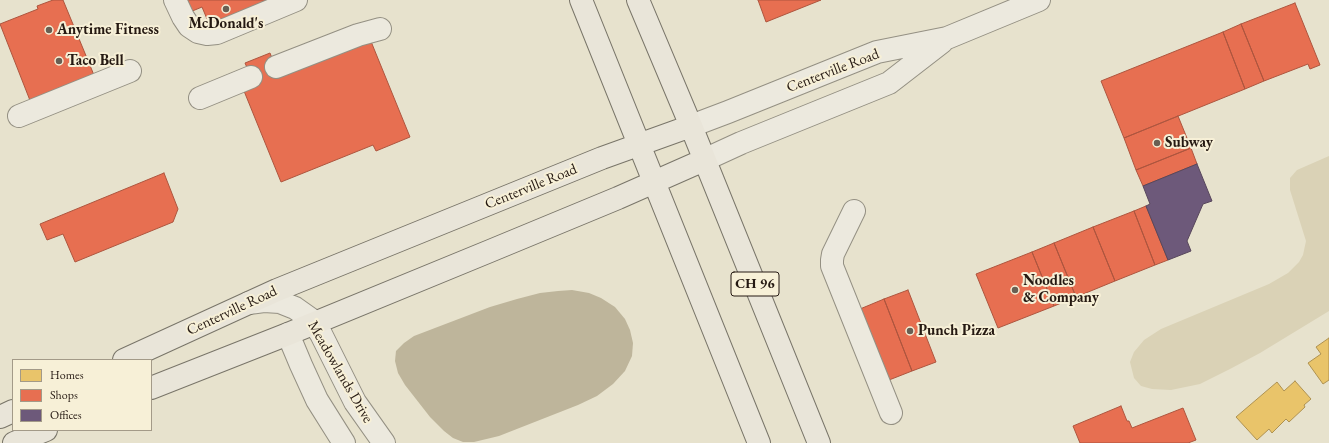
<!DOCTYPE html>
<html>
<head>
<meta charset="utf-8">
<style>
  body { margin:0 }
  #map { position:relative; width:1329px; height:443px; overflow:hidden; background:#e7e2cd; font-family:"EB Garamond",serif }
  canvas { display:block }
  .legend { position:absolute; left:12px; top:359px; width:140px; height:72px; box-sizing:border-box; background:#f7f0d7; border:1px solid #a39a88; margin:0; padding:5px 7px; list-style:none; font-size:12px; color:#251912 }
  .legend li { display:flex; align-items:center; gap:8px; height:20px }
  .legend b { width:20px; border:1px solid #a39a88 }
</style>
</head>
<body>
<div id="map">
<canvas width="1329" height="443"></canvas>
<ul class="legend">
<li><b style="height:11px;background:#e9c46a"></b>Homes</li>
<li><b style="height:11px;background:#e76f51"></b>Shops</li>
<li><b style="height:11px;background:#6d597a"></b>Offices</li>
</ul>
</div>
<script>
const ctx = document.querySelector('canvas').getContext('2d');
ctx.lineJoin = 'round';
function fillPath(path, color) {
  ctx.fillStyle = color;
  ctx.fill(path, 'evenodd');
}
function toPath(rows) {
  const path = new Path2D();
  for (const r of rows) {
    path.moveTo(r[0], r[1]);
    for (let i = 2; i < r.length; i += 2) path.lineTo(r[i], r[i + 1]);
  }
  return path;
}
function strokePath(path, color, width, dash) {
  ctx.strokeStyle = color;
  ctx.lineWidth = width;
  ctx.lineCap = dash ? 'butt' : 'round';
  ctx.setLineDash(dash || []);
  ctx.stroke(path);
}
function write(font, color, halo, rows, align = 'center') {
  ctx.font = font + ' "EB Garamond",serif';
  ctx.lineWidth = 4;
  ctx.setLineDash([]);
  ctx.textBaseline = 'middle';
  ctx.strokeStyle = halo;
  ctx.fillStyle = color;
  for (const [text, x, y, turn = 0] of rows) {
    ctx.save();
    ctx.translate(x, y);
    ctx.rotate((+turn || 0) * Math.PI / 180);
    ctx.textAlign = isNaN(turn) ? turn : align;
    if (halo) ctx.strokeText(text, 0, 0);
    ctx.fillText(text, 0, 0);
    ctx.restore();
  }
}
const green = toPath([
  [1329,156,1329,311,1260,353,1230,369,1200,384,1171,390,1152,389,1141,386,1134,378,1130,362,1134,352,1144,340,1161,329,1269,284,1288,273,1299,262,1303,255,1306,241,1290,190,1290,178,1297,170]
]);
const water = toPath([
  [572,290,589,293,601,298,615,307,625,319,630,330,633,343,632,356,625,371,613,384,597,396,578,405,499,436,474,442,463,442,453,438,444,431,430,417,405,385,398,373,395,361,396,351,404,343,414,336,490,307,517,299,540,293,558,291]
]);
const homes = toPath([
  [1329,338,1329,380,1323,384,1308,363,1321,354,1316,347,1329,338],
  [1295,381,1311,399,1304,405,1305,407,1289,422,1286,419,1272,433,1269,429,1257,440,1236,417,1277,382,1284,391,1295,381]
]);
const shops = toPath([
  [53,0,63,0,96,80,31,103,0,24,38,9,37,6,53,0],
  [186,0,272,0,214,24,211,17,207,19,202,7,190,12,186,0],
  [758,0,821,0,766,22,758,0],
  [1295,3,1320,65,1310,69,1308,64,1264,81,1241,24,1295,3],
  [1241,24,1264,81,1245,89,1223,32,1241,24],
  [1223,32,1245,89,1124,138,1101,81,1223,32],
  [370,39,410,137,376,151,373,145,281,182,244,91,255,86,245,63,270,53,279,76,370,39],
  [1178,116,1191,148,1136,170,1124,138,1178,116],
  [1191,148,1197,164,1143,186,1136,170,1191,148],
  [164,173,178,209,173,222,75,262,63,234,47,240,40,224,164,173],
  [1146,206,1168,260,1155,265,1134,211,1146,206],
  [1134,211,1155,265,1115,281,1093,227,1134,211],
  [1093,227,1115,281,1076,297,1054,243,1093,227],
  [1054,243,1076,297,1054,306,1032,252,1054,243],
  [1032,252,1054,306,998,328,976,274,1032,252],
  [908,290,936,362,912,371,884,299,908,290],
  [884,299,912,371,889,380,860,309,884,299],
  [1121,406,1127,421,1129,421,1132,428,1183,408,1196,440,1188,443,1080,443,1073,426,1121,406]
]);
const offices = toPath([
  [1197,164,1212,201,1203,204,1187,241,1191,251,1168,260,1146,206,1150,204,1143,186,1197,164]
]);
const minor = toPath([
  [175,0,183,17,189,26,198,32,207,34,217,33,296,0],
  [276,67,358,35,380,29],
  [200,98,251,77],
  [19,116,130,71],
  [691,126,728,112,877,52,947,38,1039,0],
  [704,160,741,143,889,83,942,42],
  [854,211,833,254,832,260,832,266,891,413],
  [249,303,264,301,280,302,295,308,312,320,321,334,355,402,384,443],
  [288,334,301,365,317,400,344,443]
]);
const major = toPath([
  [581,0,759,443],
  [638,0,691,126,819,443],
  [124,360,277,290,602,158,691,126],
  [151,388,288,334,490,251,618,198,704,160],
  [0,417,13,411],
  [14,443,46,430]
]);
const markers = [
  [226,9,4,"#695f53"],
  [49,30,4,"#695f53"],
  [59,61,4,"#695f53"],
  [1157,143,4,"#695f53"],
  [1015,290,4,"#695f53"],
  [910,331,4,"#695f53"]
];
const shields = [
  [755,284,48]
];
const shieldNames = [
  ["CH 96",755,284]
];
const poiNames = [
  ["McDonald's",226,24,"center"],
  ["Anytime Fitness",57,30],
  ["Taco Bell",67,61],
  ["Subway",1165,143],
  ["Noodles",1023,281],
  ["& Company",1023,298],
  ["Punch Pizza",918,331]
];
const streetNames = [
  ["Centerville Road",833,71,-21],
  ["Centerville Road",531,187,-22],
  ["Centerville Road",232,311,-25],
  ["Meadowlands Drive",340,372,60]
];
fillPath(green, '#dad2b6');
fillPath(water, '#beb59b');
fillPath(homes, '#e9c46a');
strokePath(homes, '#ae9150', 1);
fillPath(shops, '#e76f51');
strokePath(shops, '#ad553e', 1);
fillPath(offices, '#6d597a');
strokePath(offices, '#57465b', 1);
strokePath(minor, '#949083', 24);
strokePath(major, '#797569', 24);
strokePath(minor, '#ece9de', 22);
strokePath(major, '#e9e5d9', 22);
for (const [x, y, r, color] of markers) {
  const dot = new Path2D();
  dot.arc(x, y, r, 0, 2 * Math.PI);
  ctx.fillStyle = color;
  ctx.fill(dot);
  strokePath(dot, '#f7f0d7', 1.5);
}
for (const [x, y, w] of shields) {
  const box = new Path2D();
  box.roundRect(x - w / 2, y - 12, w, 24, 3);
  ctx.fillStyle = '#f7f0d7';
  ctx.fill(box);
  strokePath(box, '#251912', 1);
}
write('bold 14px', '#251912', null, shieldNames);
write('bold 15px', '#251912', '#f7f0d7', poiNames, 'left');
write('15px', '#251912', '#f7f0d7', streetNames);
</script>
</body>
</html>
